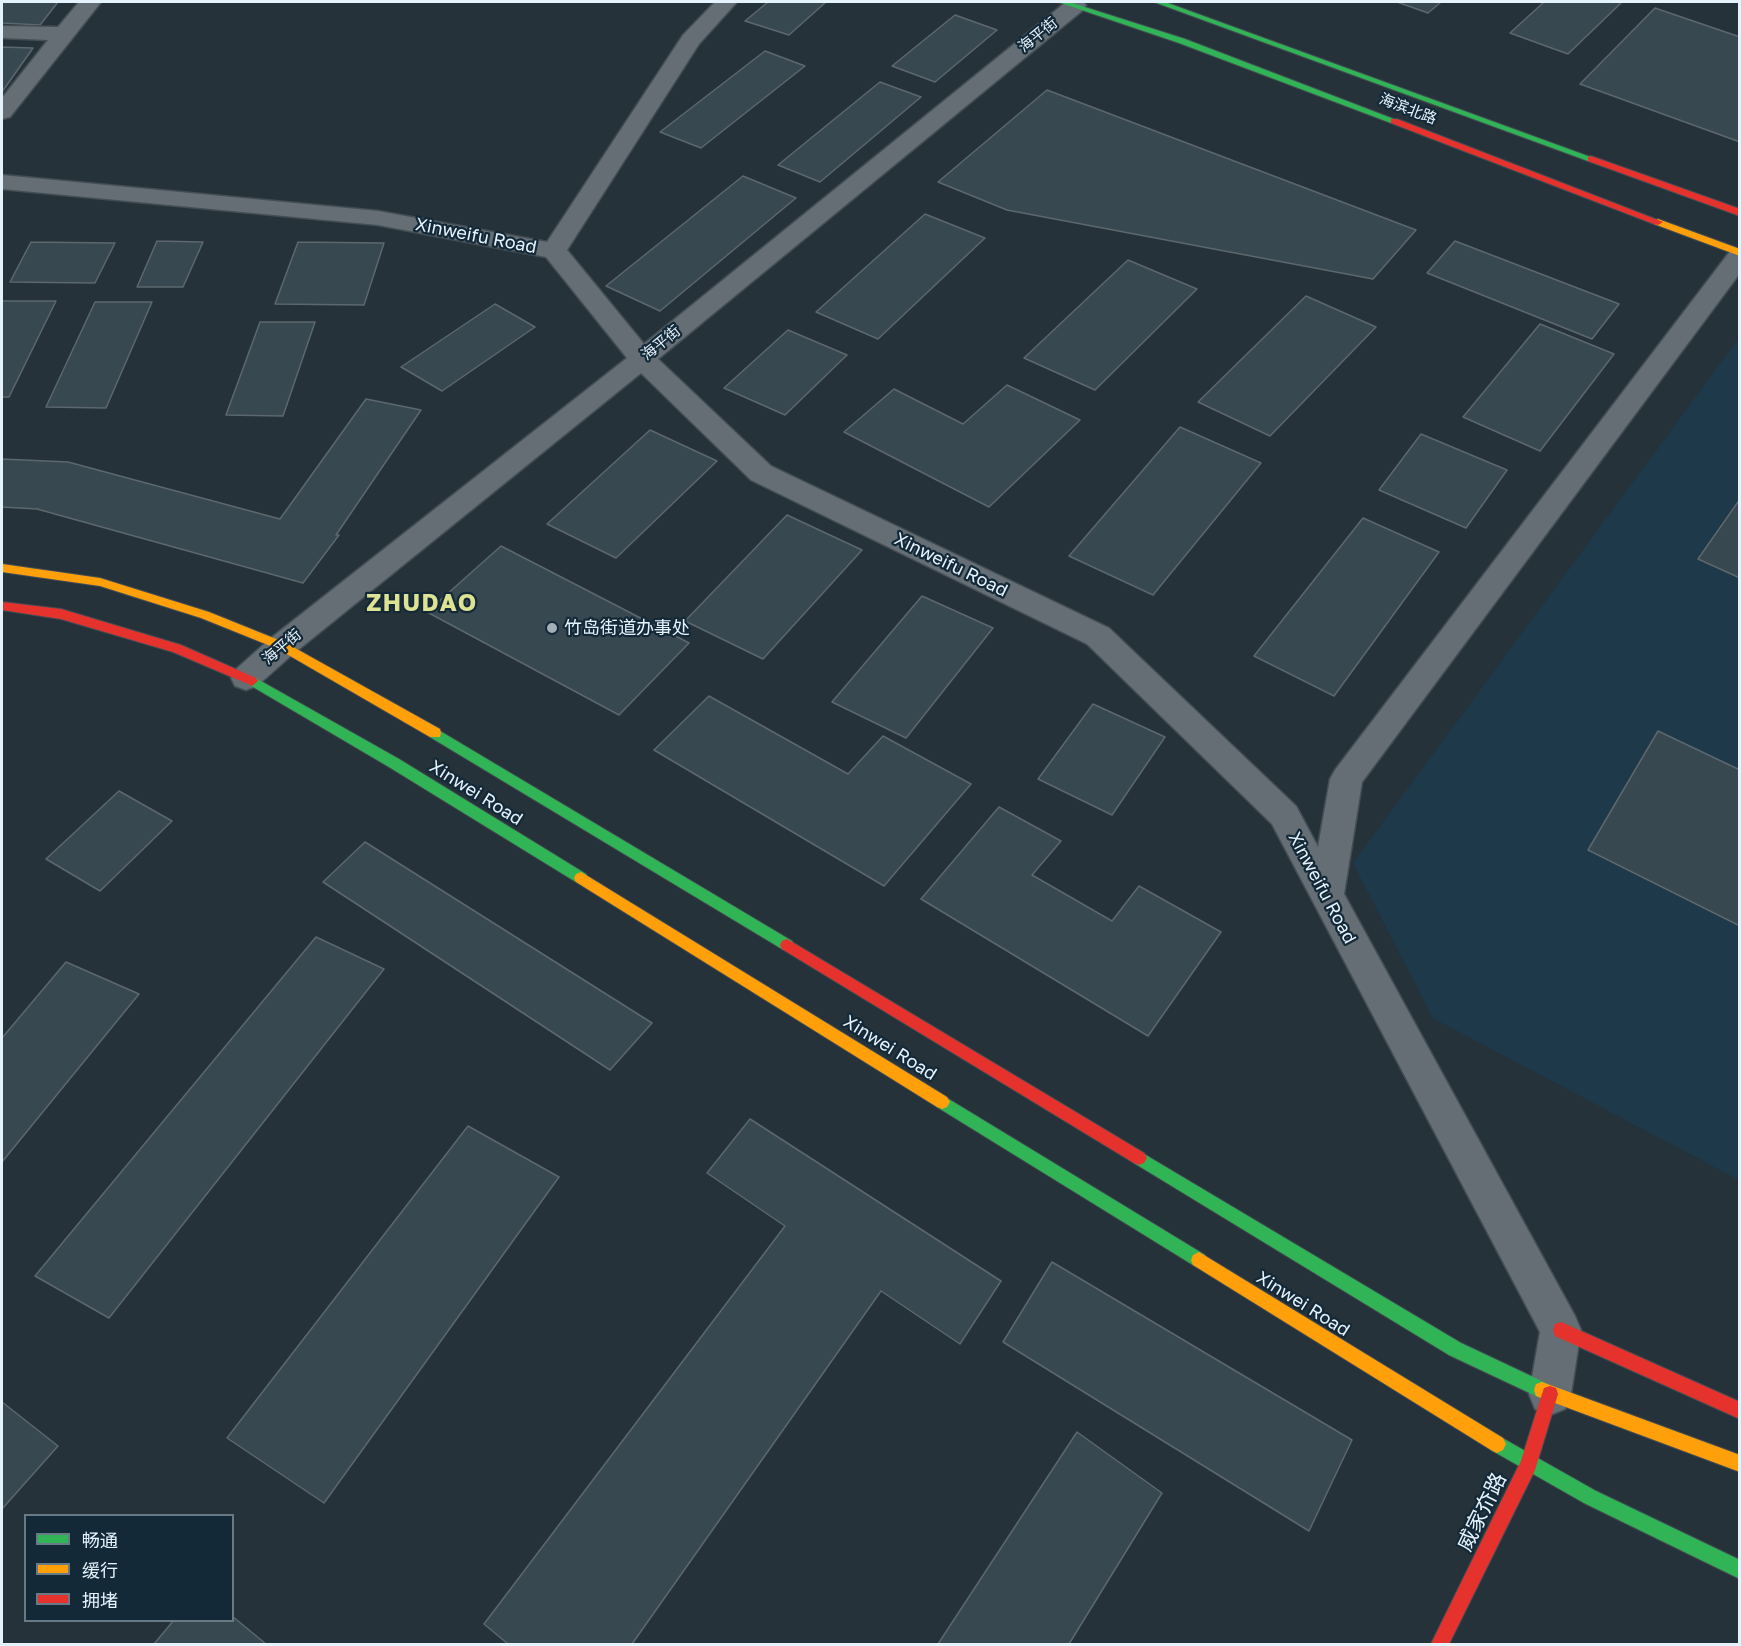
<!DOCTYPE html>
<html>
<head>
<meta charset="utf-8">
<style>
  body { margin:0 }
  #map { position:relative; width:1741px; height:1646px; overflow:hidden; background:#26323a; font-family:"Golos Text","Noto Sans SC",sans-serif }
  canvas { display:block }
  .frame { position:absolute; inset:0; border:3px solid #e5f3fc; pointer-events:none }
  .legend { position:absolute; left:24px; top:1514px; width:210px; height:108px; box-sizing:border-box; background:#142938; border:2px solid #687a86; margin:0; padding:8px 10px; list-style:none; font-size:18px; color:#e5f3fc }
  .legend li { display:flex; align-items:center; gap:12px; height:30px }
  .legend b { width:30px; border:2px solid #687a86 }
</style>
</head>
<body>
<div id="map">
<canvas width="1741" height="1646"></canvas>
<div class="frame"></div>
<ul class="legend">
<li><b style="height:8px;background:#30b455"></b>畅通</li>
<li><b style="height:8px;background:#ff9f0a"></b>缓行</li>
<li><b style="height:8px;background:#e5322d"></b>拥堵</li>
</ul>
</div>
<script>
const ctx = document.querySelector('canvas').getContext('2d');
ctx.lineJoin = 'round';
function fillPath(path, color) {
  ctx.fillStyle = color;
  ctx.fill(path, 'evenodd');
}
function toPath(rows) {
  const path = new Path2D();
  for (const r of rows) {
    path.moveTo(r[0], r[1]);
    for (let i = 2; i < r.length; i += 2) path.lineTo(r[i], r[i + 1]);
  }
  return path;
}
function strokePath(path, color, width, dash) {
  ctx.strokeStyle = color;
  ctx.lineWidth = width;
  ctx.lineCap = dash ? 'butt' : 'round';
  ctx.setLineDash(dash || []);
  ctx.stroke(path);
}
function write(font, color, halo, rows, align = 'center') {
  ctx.font = font + ' "Golos Text","Noto Sans SC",sans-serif';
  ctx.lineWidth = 4.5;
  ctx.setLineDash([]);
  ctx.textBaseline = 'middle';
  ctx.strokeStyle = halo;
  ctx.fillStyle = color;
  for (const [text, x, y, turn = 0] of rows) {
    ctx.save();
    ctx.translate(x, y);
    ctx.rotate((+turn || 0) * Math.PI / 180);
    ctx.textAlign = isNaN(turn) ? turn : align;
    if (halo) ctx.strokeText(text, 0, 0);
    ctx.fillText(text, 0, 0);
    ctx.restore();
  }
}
const built = toPath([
  [1739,338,1739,1180,1433,1018,1353,863]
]);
const building = toPath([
  [2,2,58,2,40,25,2,23,2,2],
  [768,2,826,2,789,35,745,21,768,2],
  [1397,2,1441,2,1428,13,1397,2],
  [1544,2,1622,2,1568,54,1510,33,1544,2],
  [1655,8,1740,37,1740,142,1580,84,1655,8],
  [955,15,997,30,935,82,892,66,955,15],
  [2,47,33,48,2,92,2,47],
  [765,51,805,66,701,148,660,132,765,51],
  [880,82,921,97,820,182,778,165,880,82],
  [1047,90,1416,230,1373,279,1007,210,938,182,1047,90],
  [743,176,796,198,660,311,606,286,743,176],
  [925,214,985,238,878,339,816,312,925,214],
  [157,241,203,242,183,287,137,287,157,241],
  [1455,241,1619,304,1592,339,1427,273,1455,241],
  [31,242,115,243,95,283,10,282,31,242],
  [298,242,384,243,364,305,275,304,298,242],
  [1128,260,1197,289,1095,390,1024,358,1128,260],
  [1306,296,1376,327,1270,436,1198,402,1306,296],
  [2,301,56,301,9,397,2,397,2,301],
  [95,302,152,302,106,408,46,407,95,302],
  [495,304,535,327,442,391,401,367,495,304],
  [260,322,315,322,283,416,226,415,260,322],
  [1540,324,1614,354,1540,451,1463,417,1540,324],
  [788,330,847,355,785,415,724,388,788,330],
  [1007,385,1080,420,989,507,844,432,894,389,963,424,1007,385],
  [366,399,421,410,336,535,339,535,303,583,37,509,2,507,2,459,68,462,280,519,366,399],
  [1180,427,1261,463,1153,595,1069,556,1180,427],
  [650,430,717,461,616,558,547,524,650,430],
  [1421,434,1507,470,1466,528,1379,490,1421,434],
  [1740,499,1740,578,1698,559,1740,499],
  [787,515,862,550,763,659,685,621,787,515],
  [1363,518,1439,552,1334,696,1254,656,1363,518],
  [501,546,689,643,619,715,427,612,501,546],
  [922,596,993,628,906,738,832,702,922,596],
  [709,696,848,774,883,736,971,784,884,886,654,750,709,696],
  [1093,704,1165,737,1112,815,1038,779,1093,704],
  [1658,731,1740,770,1740,926,1588,850,1658,731],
  [119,791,172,821,100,891,46,859,119,791],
  [999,807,1061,841,1032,875,1112,921,1139,886,1221,932,1148,1036,921,899,999,807],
  [365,842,652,1023,610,1070,323,882,365,842],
  [316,937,384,969,109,1318,35,1276,316,937],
  [66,962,139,994,2,1162,2,1038,66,962],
  [750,1119,1001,1281,960,1344,881,1291,632,1644,508,1644,484,1624,785,1226,707,1173,750,1119],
  [468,1126,559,1177,324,1503,227,1438,468,1126],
  [1052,1262,1352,1440,1309,1531,1003,1342,1052,1262],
  [2,1402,58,1446,2,1509,2,1402],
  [1077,1432,1162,1493,1069,1644,938,1644,1077,1432],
  [232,1616,266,1644,154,1644,174,1620,232,1620,232,1616]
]);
const street = toPath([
  [79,2,101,2,10,117,2,119,2,98,48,40,2,38,2,26,58,27,79,2],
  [715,2,737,2,699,44,567,250,644,344,1066,2,1083,2,1086,5,1083,10,658,359,771,466,1109,628,1296,806,1318,847,1330,779,1335,770,1731,250,1740,248,1740,273,1362,782,1344,894,1575,1316,1581,1330,1571,1394,1565,1409,1550,1415,1535,1409,1529,1394,1540,1332,1272,824,1087,644,751,480,641,373,293,654,257,686,246,690,235,686,231,678,235,670,271,638,627,358,546,257,378,225,2,189,2,175,378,211,547,242,683,35,715,2]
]);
const fast = toPath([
  [1058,2,1069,2,1185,39,1399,121,1391,123,1179,43,1058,2],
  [1154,2,1165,2,1596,159,1588,161,1154,2],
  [252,676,399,759,586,874,588,878,586,882,576,882,389,767,248,684,246,681,252,676],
  [435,728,792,941,794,945,792,949,787,951,782,949,430,737,429,733,435,728],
  [942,1095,1205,1255,1207,1260,1205,1265,1199,1268,1193,1265,937,1107,934,1102,937,1097,942,1095],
  [1139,1151,1461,1343,1548,1384,1550,1390,1548,1396,1542,1398,1536,1396,1449,1355,1134,1163,1131,1158,1134,1153,1139,1151],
  [1497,1435,1596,1491,1740,1560,1740,1579,1584,1503,1491,1450,1488,1444,1491,1438,1497,1435]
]);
const slow = toPath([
  [1658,219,1740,249,1740,256,1654,224,1653,222,1658,219],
  [2,564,100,578,209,612,286,643,440,729,441,733,440,737,430,737,278,649,201,618,100,586,2,572,2,564],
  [581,872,947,1097,950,1102,947,1107,942,1109,937,1107,576,882,574,878,576,874,581,872],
  [1199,1252,1503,1438,1506,1444,1503,1450,1497,1453,1491,1450,1193,1265,1191,1260,1193,1255,1199,1252],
  [1542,1382,1740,1455,1740,1472,1536,1396,1534,1390,1536,1384,1542,1382]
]);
const jam = toPath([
  [1391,119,1397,119,1663,222,1658,225,1654,224,1391,123,1391,119],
  [1591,156,1740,209,1740,216,1588,161,1588,157,1591,156],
  [2,602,61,609,181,645,256,678,258,681,252,686,248,684,173,652,61,619,2,610,2,602],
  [787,939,1144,1153,1147,1158,1144,1163,1139,1165,1134,1163,782,949,780,945,782,941,787,939],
  [1561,1322,1740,1402,1740,1419,1555,1336,1553,1330,1555,1324,1561,1322],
  [1550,1386,1556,1388,1558,1394,1535,1470,1449,1644,1431,1644,1521,1461,1542,1394,1544,1388,1550,1386]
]);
const markers = [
  [552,628,6,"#a2afb8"]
];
const farStreetnames = [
  ["海平街",1038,35,-39],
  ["海滨北路",1408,109,21],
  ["海平街",661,343,-39],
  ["海平街",282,647,-40]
];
const streetNames = [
  ["Xinweifu Road",476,236,11],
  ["Xinweifu Road",951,565,26],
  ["Xinwei Road",476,793,32],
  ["Xinweifu Road",1322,888,62],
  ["Xinwei Road",890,1048,32],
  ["Xinwei Road",1303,1304,32]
];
const poiNames = [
  ["竹岛街道办事处",564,628]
];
const nearStreetnames = [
  ["威家夼路",1482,1512,-64]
];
const districtNames = [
  ["ZHUDAO",422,603]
];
fillPath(built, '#1e394a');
fillPath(building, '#374851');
strokePath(building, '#5d676e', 1.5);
strokePath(street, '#434d54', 3);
strokePath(fast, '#434d54', 2);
strokePath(slow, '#434d54', 2);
strokePath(jam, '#434d54', 2);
fillPath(street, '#646e74');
fillPath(fast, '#30b455');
fillPath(slow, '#ff9f0a');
fillPath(jam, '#e5322d');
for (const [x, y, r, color] of markers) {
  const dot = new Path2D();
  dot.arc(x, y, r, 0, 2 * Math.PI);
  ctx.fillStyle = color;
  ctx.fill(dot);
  strokePath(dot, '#142938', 2);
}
write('15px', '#e5f3fc', '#142938', farStreetnames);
write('18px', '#e5f3fc', '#142938', streetNames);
write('18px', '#e5f3fc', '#142938', poiNames, 'left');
write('21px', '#e5f3fc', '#142938', nearStreetnames);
ctx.letterSpacing = '1.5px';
write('bold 24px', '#dee394', '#142938', districtNames);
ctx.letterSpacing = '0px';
</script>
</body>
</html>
